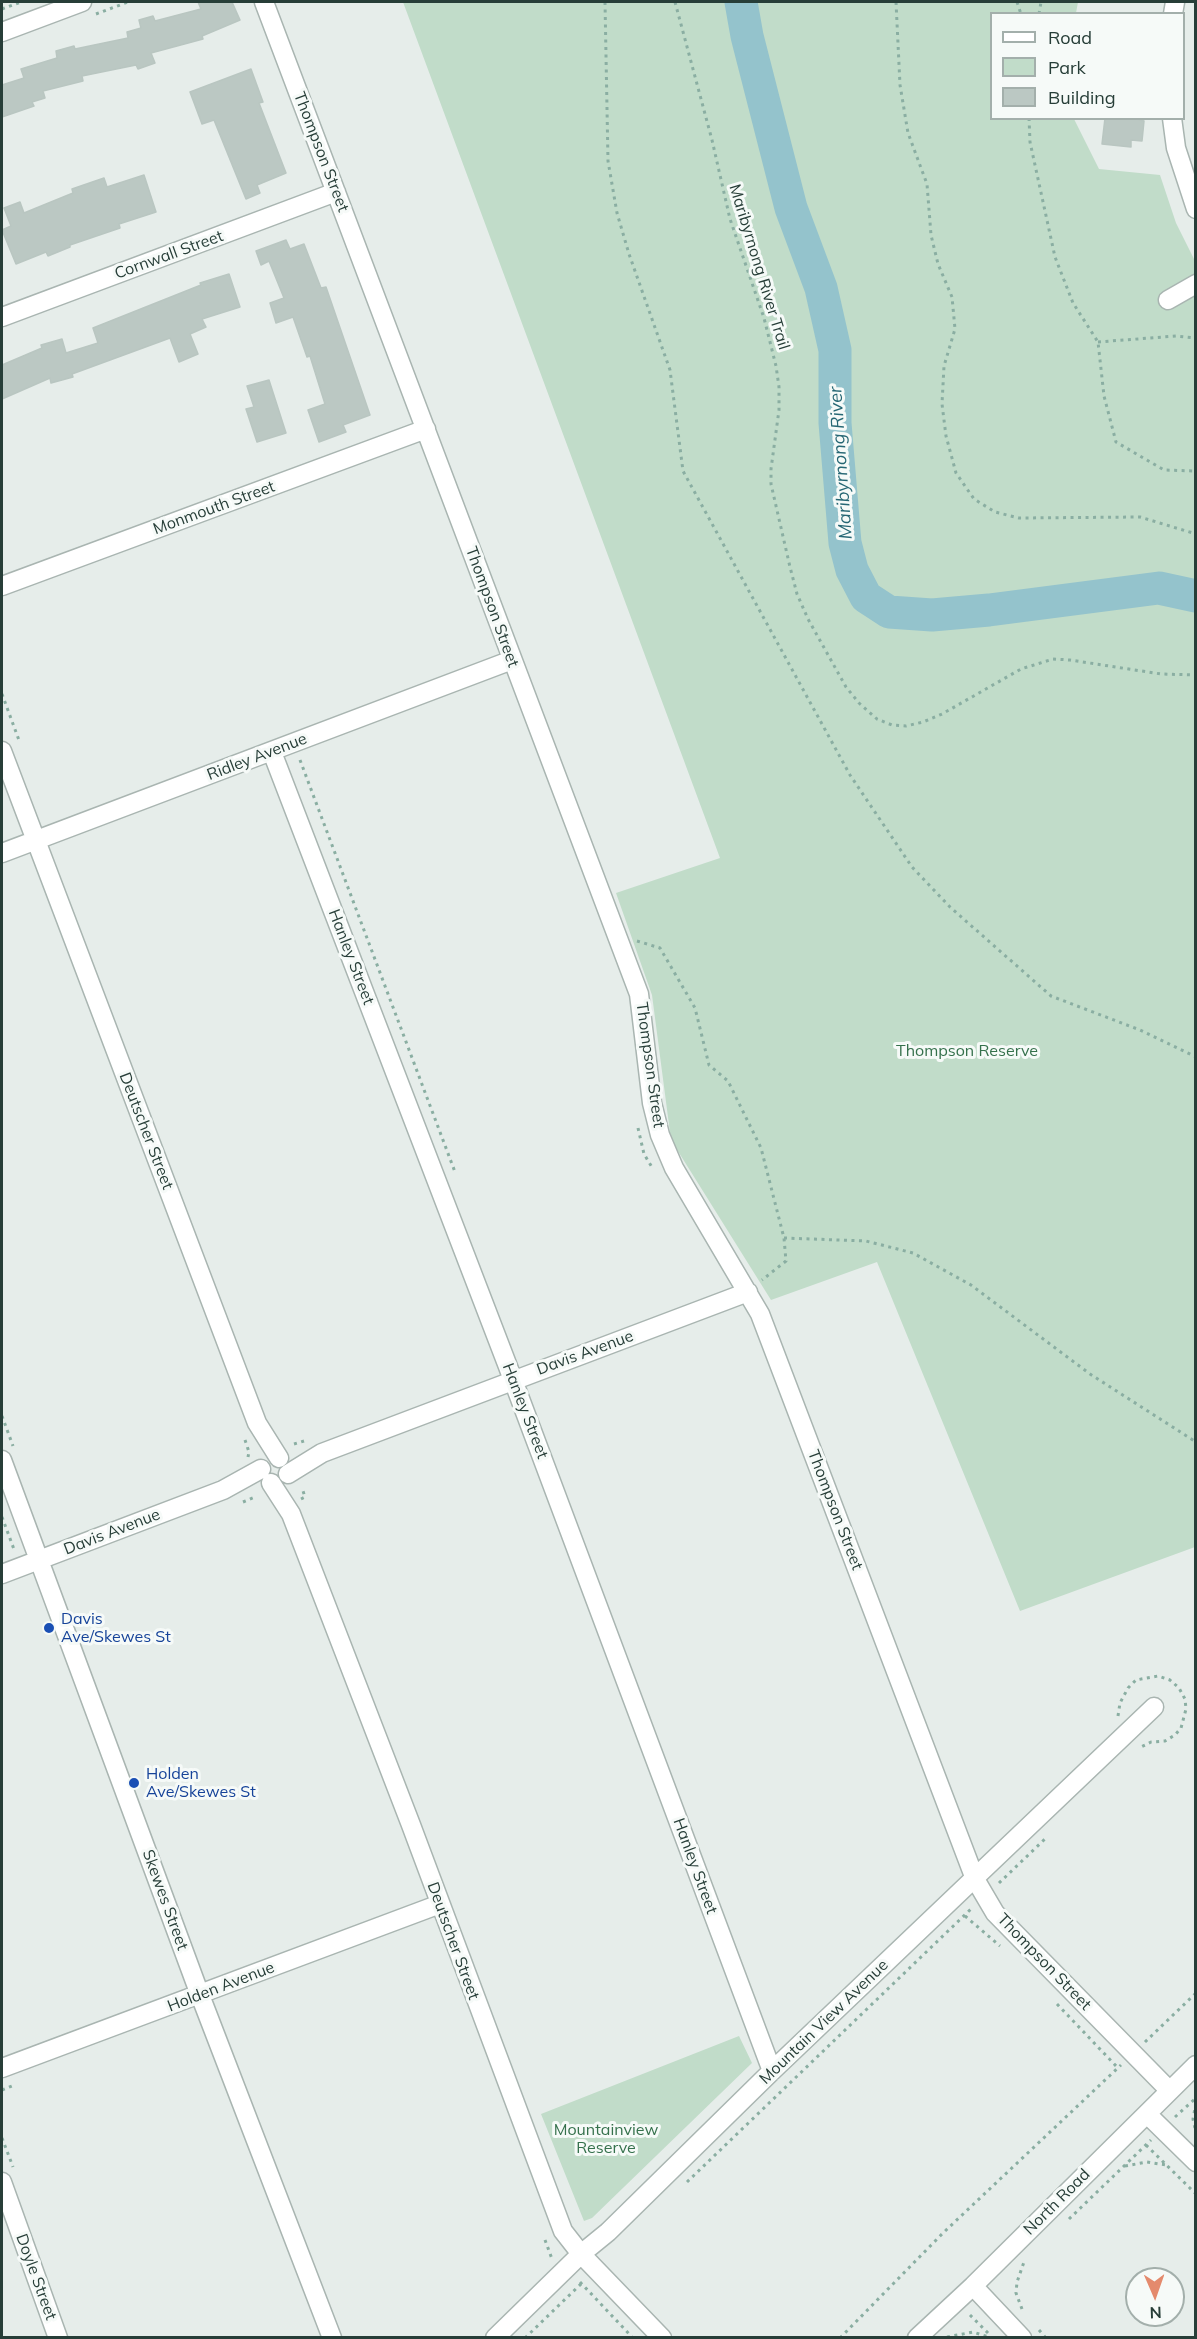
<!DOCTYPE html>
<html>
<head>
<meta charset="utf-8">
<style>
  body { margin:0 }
  #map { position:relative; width:1197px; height:2339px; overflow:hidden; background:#e6edea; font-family:Mulish,sans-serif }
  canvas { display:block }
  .frame { position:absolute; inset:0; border:3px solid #273e38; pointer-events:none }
  .legend { position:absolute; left:990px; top:12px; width:195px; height:108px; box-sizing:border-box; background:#f6faf8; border:2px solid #a3afab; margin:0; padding:8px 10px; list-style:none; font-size:18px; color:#273e38 }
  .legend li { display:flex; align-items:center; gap:12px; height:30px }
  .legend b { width:30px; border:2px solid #a3afab }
  .north { position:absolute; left:1125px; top:2267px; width:60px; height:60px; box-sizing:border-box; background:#f6faf8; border:2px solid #a3afab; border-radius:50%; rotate:178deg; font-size:16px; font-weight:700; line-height:24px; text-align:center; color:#273e38 }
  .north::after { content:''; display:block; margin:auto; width:21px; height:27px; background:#e48a6d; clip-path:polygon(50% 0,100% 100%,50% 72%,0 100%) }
</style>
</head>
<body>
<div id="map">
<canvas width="1197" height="2339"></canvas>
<div class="frame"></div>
<ul class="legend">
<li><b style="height:8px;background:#fff"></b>Road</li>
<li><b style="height:16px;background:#c1dcc9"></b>Park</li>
<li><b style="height:16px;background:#bbc8c3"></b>Building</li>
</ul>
<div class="north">N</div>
</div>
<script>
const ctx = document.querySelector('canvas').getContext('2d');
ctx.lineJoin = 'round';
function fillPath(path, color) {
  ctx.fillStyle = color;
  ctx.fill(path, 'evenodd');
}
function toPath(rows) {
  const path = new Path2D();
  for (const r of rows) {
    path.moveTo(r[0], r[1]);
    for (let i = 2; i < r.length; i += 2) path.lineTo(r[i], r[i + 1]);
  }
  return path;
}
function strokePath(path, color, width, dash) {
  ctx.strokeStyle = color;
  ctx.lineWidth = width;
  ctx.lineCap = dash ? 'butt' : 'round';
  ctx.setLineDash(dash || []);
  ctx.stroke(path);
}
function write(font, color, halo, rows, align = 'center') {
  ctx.font = font + ' Mulish,sans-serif';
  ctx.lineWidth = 6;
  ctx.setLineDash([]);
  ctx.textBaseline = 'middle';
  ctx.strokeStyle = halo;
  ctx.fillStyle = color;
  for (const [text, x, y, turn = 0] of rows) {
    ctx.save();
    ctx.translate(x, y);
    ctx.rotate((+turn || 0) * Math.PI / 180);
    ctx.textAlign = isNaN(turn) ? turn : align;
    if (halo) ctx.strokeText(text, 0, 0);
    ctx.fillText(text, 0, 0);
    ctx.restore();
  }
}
const green = toPath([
  [403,2,1078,2,1076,13,992,14,992,118,1074,119,1099,169,1160,175,1176,223,1195,261,1195,1547,1020,1611,877,1262,771,1300,671,1140,652,995,616,893,720,858],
  [739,2036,752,2063,592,2218,584,2221,541,2114]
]);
const river = toPath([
  [741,2,747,36,791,208,821,288,835,350,835,423,845,543,852,570,866,597,889,612,932,615,989,610,1159,588,1196,596]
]);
const building = toPath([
  [198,2,232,2,240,20,202,36,203,39,151,53,155,63,138,69,136,65,82,76,83,81,43,91,45,98,32,102,34,106,2,117,2,85,24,78,21,69,57,58,56,51,74,46,75,49,128,38,127,32,141,28,139,20,153,16,155,21,201,9,198,2],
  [251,69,263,102,259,103,286,173,257,185,260,193,246,199,214,120,202,124,190,92,251,69],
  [1105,118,1134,118,1144,121,1142,141,1131,140,1131,147,1102,144,1105,118],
  [144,175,156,212,119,224,120,228,70,245,70,247,48,256,46,252,16,264,2,230,11,226,4,208,20,202,24,213,73,193,72,189,104,178,107,187,144,175],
  [286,240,290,249,304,244,321,288,326,287,370,415,343,425,346,432,319,442,308,410,325,404,310,356,307,357,293,317,276,323,270,303,284,298,269,261,261,265,256,251,286,240],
  [229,274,240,307,202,319,206,327,190,334,198,354,179,362,170,338,72,374,73,377,51,383,50,378,2,399,2,365,42,348,41,345,62,339,66,353,98,343,93,328,201,285,200,283,229,274],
  [269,380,286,433,257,442,246,409,254,407,247,386,269,380]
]);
const path = toPath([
  [605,2,608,161,617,213,629,254,670,370,683,471,850,775,912,867,950,907,1051,996,1140,1030,1196,1057],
  [675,2,712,140,730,219,764,318,776,366,779,387,779,410,771,469,771,484,790,567,797,594,808,619,846,687,859,703,877,719,892,725,906,726,923,722,942,714,1021,669,1053,659,1070,660,1161,674,1196,675],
  [896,2,900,85,908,133,927,184,931,235,938,264,952,297,955,329,944,366,942,404,946,436,956,473,974,499,995,512,1019,518,1140,517,1196,534],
  [1017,2,1021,14],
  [2,9,21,2],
  [96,14,128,2],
  [1039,14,1041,2],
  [1029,118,1030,142,1055,257,1073,303,1098,342,1104,396,1116,442,1164,470,1196,471],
  [1098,342,1176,336,1196,338],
  [2,694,20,743],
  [300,760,455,1172],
  [637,941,660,948,695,1008,709,1065,728,1081,761,1148,784,1238,786,1261,762,1280],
  [638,1128,644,1154,653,1169],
  [784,1238,866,1241,913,1253,971,1285,1090,1374,1196,1442],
  [2,1416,13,1446],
  [245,1440,249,1452,248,1457],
  [294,1444,304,1441],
  [301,1499,305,1497,302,1488],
  [243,1502,255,1497],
  [2,1517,15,1552],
  [1118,1716,1120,1703,1128,1688,1136,1680,1158,1676,1170,1680,1179,1688,1185,1699,1186,1709,1181,1728,1175,1735,1165,1741,1151,1742,1139,1748],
  [999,1883,1046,1838],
  [965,1916,1000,1946],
  [1057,2004,1118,2068],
  [1145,2042,1196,1993],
  [2,2090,12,2086],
  [1196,2103,1193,2119,1196,2133],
  [1175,2117,1196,2098],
  [2,2138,13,2167],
  [1146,2145,1196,2194],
  [1125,2166,1147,2162,1166,2165],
  [687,2182,972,1908],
  [1069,2219,1151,2140],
  [545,2240,552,2259],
  [580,2282,633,2338],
  [1022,2309,1016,2293,1017,2282,1024,2262],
  [970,2315,991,2336],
  [1039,2330,1046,2338],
  [947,2337,973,2332,992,2338],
  [525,2338,583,2282],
  [840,2338,943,2233,1121,2065]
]);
const minor = toPath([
  [264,2,639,994,652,1103,660,1135,674,1168,760,1314,975,1879,995,1913,1169,2090],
  [1173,14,1175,2],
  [2,32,82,2],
  [1172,118,1176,148,1196,209],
  [1168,300,1196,284],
  [2,317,336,192],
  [2,586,426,429],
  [2,751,257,1423,279,1458],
  [272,752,507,1364,772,2071],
  [2,853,512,660],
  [2,1460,200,1995,332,2338],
  [288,1474,322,1453,748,1292],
  [271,1483,291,1514,411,1825,563,2231,581,2254,662,2338],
  [2,1574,223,1490,261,1469],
  [2,2068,440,1904],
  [1147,2114,1196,2162],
  [2,2182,58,2338],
  [973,2286,1022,2338],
  [495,2338,581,2254,608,2232,772,2071,1154,1707],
  [917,2338,973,2286,1196,2065]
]);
const markers = [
  [49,1628,6,"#1a4fb4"],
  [134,1783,6,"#1a4fb4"]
];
const streetNames = [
  ["Thompson Street",321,152,69],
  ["Cornwall Street",169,255,-20],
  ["Maribyrnong River Trail",759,267,73],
  ["Monmouth Street",214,508,-20],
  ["Thompson Street",492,607,70],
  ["Ridley Avenue",257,757,-21],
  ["Hanley Street",351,957,69],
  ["Thompson Street",650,1065,82],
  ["Deutscher Street",146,1131,69],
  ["Davis Avenue",585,1353,-20],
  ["Hanley Street",525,1411,69],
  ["Thompson Street",835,1510,69],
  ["Davis Avenue",112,1532,-21],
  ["Hanley Street",695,1866,70],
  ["Skewes Street",165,1900,70],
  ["Deutscher Street",453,1941,70],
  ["Thompson Street",1044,1962,46],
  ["Holden Avenue",221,1987,-21],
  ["Mountain View Avenue",824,2022,-44],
  ["North Road",1057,2202,-45],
  ["Doyle Street",36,2277,70]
];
const parkNames = [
  ["Thompson Reserve",967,1051],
  ["Mountainview",606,2130],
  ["Reserve",606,2148]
];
const transitNames = [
  ["Davis",61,1619],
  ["Ave/Skewes St",61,1637],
  ["Holden",146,1774],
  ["Ave/Skewes St",146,1792]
];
const waterNames = [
  ["Maribyrnong River",841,463,-94]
];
fillPath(green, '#c1dcc9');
strokePath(river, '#94c3cc', 33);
fillPath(building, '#bbc8c3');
strokePath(building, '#b9c6c1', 1.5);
strokePath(minor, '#a9b5b1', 21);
strokePath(path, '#8aaea2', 3, [3, 4.5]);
strokePath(minor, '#fff', 18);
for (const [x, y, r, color] of markers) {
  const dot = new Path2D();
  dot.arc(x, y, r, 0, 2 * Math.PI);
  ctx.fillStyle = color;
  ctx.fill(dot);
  strokePath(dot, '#f6faf8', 2);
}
write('16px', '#273e38', '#f6faf8', streetNames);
write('16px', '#35714c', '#f6faf8', parkNames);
write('16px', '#164399', '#f6faf8', transitNames, 'left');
write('italic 18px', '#266774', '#f6faf8', waterNames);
</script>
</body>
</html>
